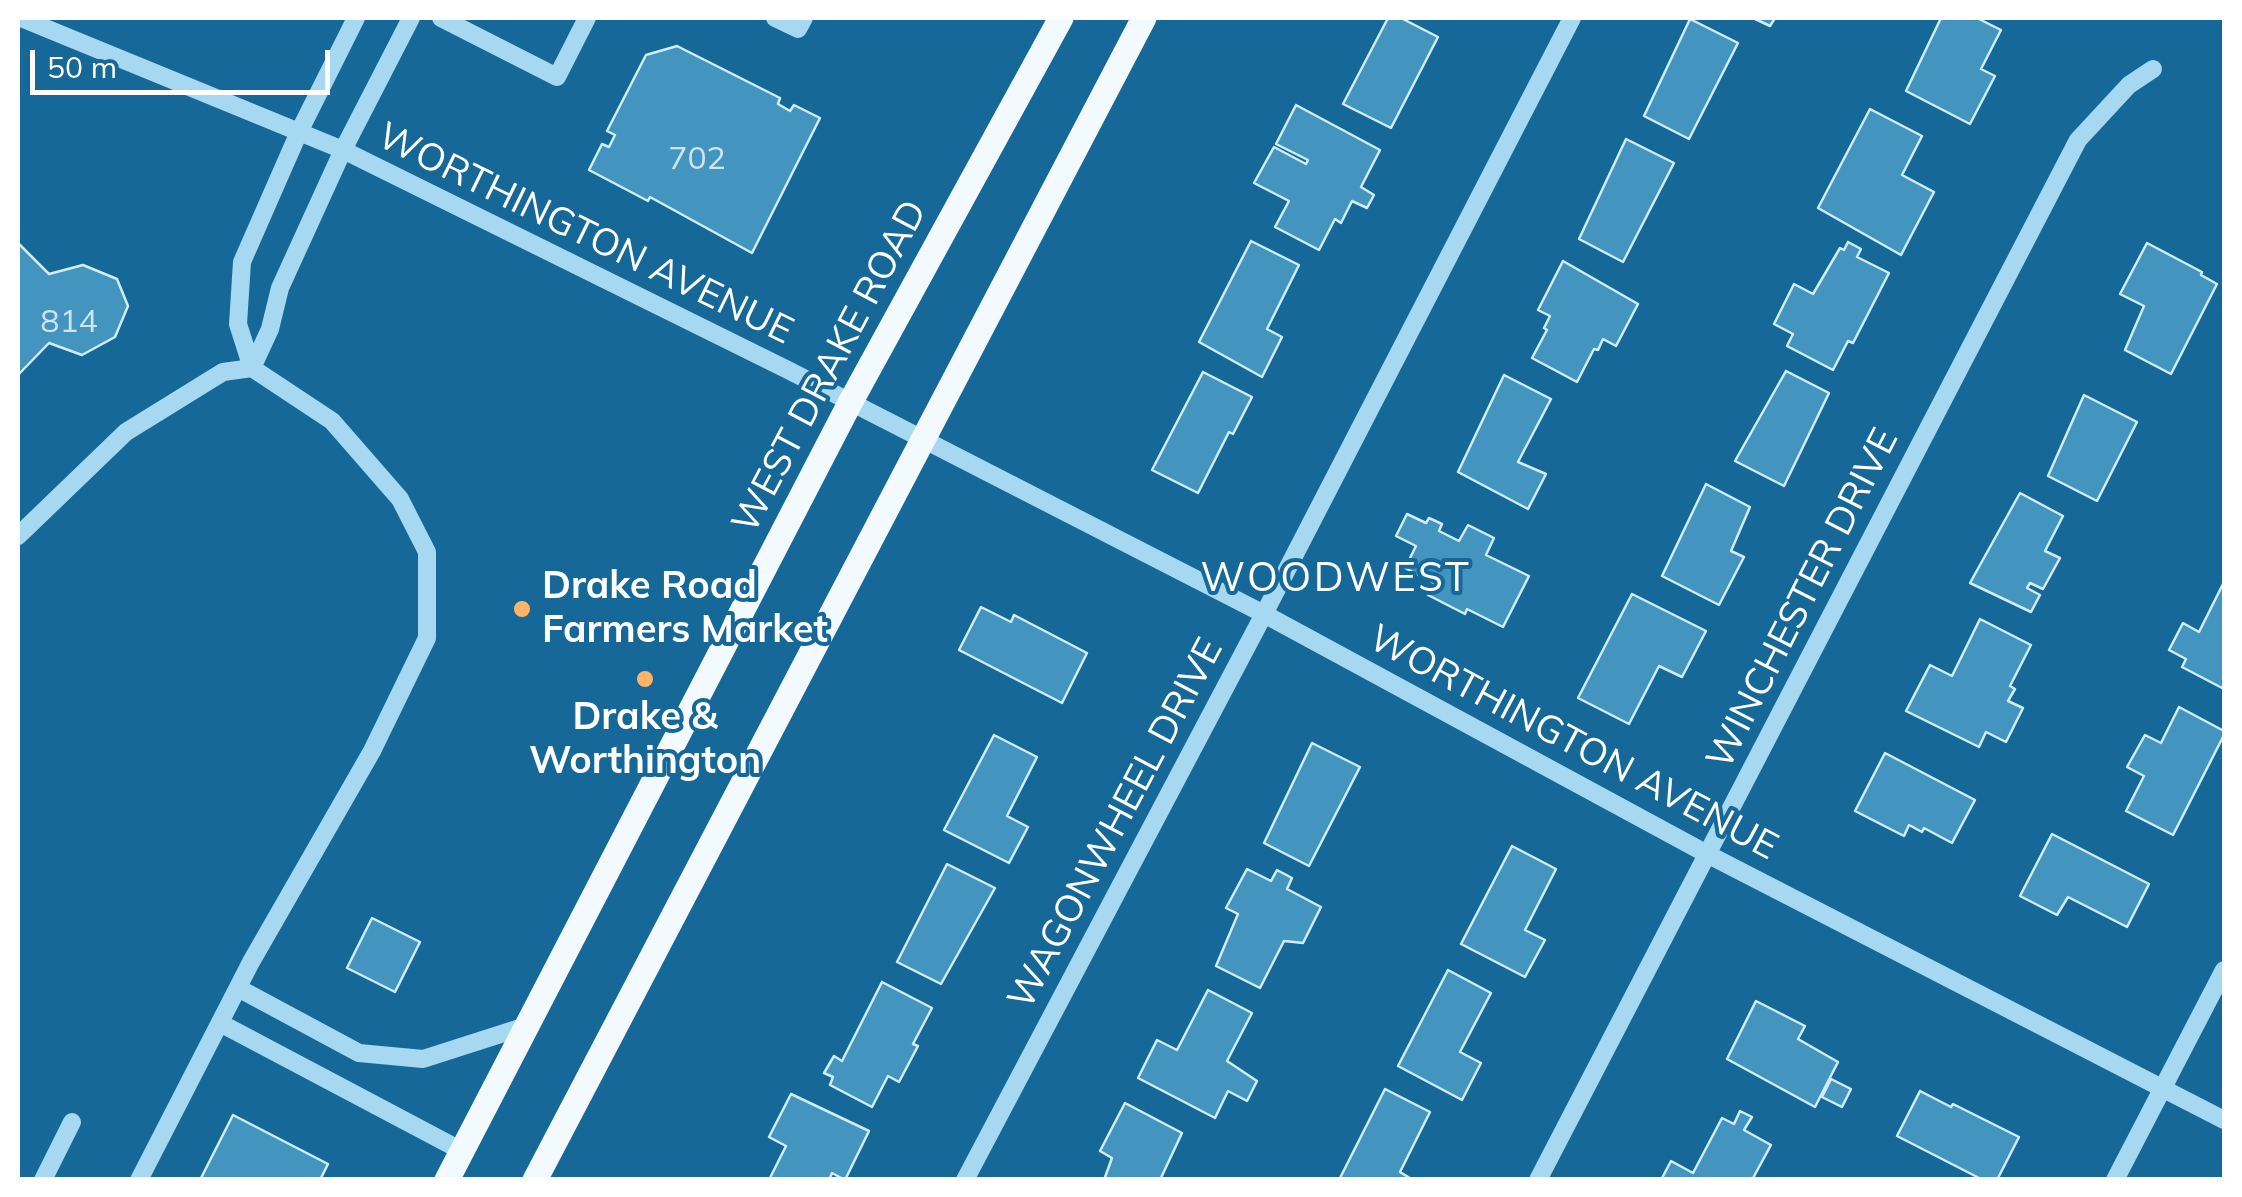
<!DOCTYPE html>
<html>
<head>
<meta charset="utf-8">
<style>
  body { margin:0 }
  #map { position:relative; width:2242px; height:1197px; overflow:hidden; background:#156897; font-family:Mulish,sans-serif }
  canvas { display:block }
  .frame { position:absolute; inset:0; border:20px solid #fff; pointer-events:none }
  .scale { position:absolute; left:30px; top:50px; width:300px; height:45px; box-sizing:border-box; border:5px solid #fff; border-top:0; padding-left:12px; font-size:30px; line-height:35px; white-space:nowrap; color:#fff; -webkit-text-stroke:8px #156897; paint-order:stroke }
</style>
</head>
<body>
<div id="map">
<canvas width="2242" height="1197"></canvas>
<div class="frame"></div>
<div class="scale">50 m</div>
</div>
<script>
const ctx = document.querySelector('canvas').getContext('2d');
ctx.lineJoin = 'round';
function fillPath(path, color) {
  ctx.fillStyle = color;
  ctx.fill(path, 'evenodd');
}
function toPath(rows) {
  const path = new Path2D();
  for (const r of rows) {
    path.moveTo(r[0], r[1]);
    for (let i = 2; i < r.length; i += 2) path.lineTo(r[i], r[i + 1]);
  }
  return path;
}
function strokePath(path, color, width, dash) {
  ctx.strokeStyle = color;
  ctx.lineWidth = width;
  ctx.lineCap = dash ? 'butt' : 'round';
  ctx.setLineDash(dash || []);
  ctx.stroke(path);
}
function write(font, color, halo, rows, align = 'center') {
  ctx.font = font + ' Mulish,sans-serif';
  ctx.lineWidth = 8;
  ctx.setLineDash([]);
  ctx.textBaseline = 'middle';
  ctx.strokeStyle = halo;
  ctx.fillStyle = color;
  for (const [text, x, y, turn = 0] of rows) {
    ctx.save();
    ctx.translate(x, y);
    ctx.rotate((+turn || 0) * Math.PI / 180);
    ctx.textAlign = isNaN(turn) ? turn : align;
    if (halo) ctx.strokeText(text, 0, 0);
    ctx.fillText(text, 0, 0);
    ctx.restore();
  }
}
const building = toPath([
  [1388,18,1401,18,1438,37,1391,128,1343,104,1388,18],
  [1753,18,1775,18,1770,26,1753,18],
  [1941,18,1977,18,2001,30,1981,69,1995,76,1970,124,1906,91,1941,18],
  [1690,19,1738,43,1689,139,1644,116,1690,19],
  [677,46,780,98,778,104,790,111,794,105,820,118,752,253,650,197,648,201,589,170,602,144,609,147,615,135,607,131,646,55,677,46],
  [1296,105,1380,150,1361,187,1374,195,1367,208,1352,201,1341,223,1335,219,1319,250,1275,227,1289,201,1254,183,1274,147,1306,164,1308,160,1276,144,1296,105],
  [1870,109,1922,136,1902,175,1934,192,1901,255,1818,208,1870,109],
  [1626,139,1674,163,1623,262,1579,239,1626,139],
  [1251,241,1299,265,1267,329,1282,337,1262,377,1199,342,1251,241],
  [1848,242,1861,249,1857,257,1889,273,1853,343,1848,341,1833,370,1787,346,1793,334,1774,324,1794,284,1813,294,1840,248,1844,250,1848,242],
  [18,243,49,274,83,265,117,279,128,306,115,337,82,355,49,343,18,375,18,243],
  [2147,243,2202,272,2201,275,2217,284,2171,374,2125,350,2144,306,2120,294,2147,243],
  [1563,261,1638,304,1616,346,1603,339,1598,350,1594,349,1577,382,1532,358,1547,330,1544,328,1550,316,1538,310,1563,261],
  [1786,371,1829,393,1784,486,1735,461,1786,371],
  [1203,372,1252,397,1233,434,1229,432,1198,493,1152,470,1203,372],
  [1504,375,1551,399,1518,462,1546,474,1528,509,1458,472,1504,375],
  [2084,395,2137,422,2097,501,2048,476,2084,395],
  [1706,484,1750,507,1731,551,1744,557,1719,605,1662,576,1706,484],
  [2020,493,2063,516,2045,551,2060,558,2043,589,2030,583,2027,588,2040,595,2031,612,1970,583,2020,493],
  [1407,514,1426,523,1429,518,1442,524,1439,531,1459,541,1468,525,1494,538,1486,555,1529,576,1503,627,1467,609,1465,614,1428,595,1434,583,1405,568,1416,546,1396,536,1407,514],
  [2224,582,2224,689,2182,667,2186,659,2169,650,2183,623,2199,632,2224,582],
  [1632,594,1706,631,1682,677,1659,666,1629,724,1578,698,1632,594],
  [981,607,1011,622,1014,615,1087,653,1062,703,959,650,981,607],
  [1980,619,2031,645,2010,686,2015,689,2008,701,2023,708,2006,742,1986,732,1979,747,1906,711,1930,665,1952,676,1980,619],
  [2179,707,2224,731,2224,735,2173,835,2126,811,2144,776,2127,767,2145,735,2161,743,2179,707],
  [994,735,1037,757,1007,816,1028,827,1009,863,944,830,994,735],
  [1312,743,1360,767,1309,866,1264,843,1312,743],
  [1885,753,1975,800,1952,843,1924,828,1922,832,1909,825,1904,836,1855,811,1885,753],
  [2052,834,2149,884,2127,927,2068,897,2057,915,2020,896,2052,834],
  [1512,846,1556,869,1525,930,1545,940,1525,977,1461,944,1512,846],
  [947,864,995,888,941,984,897,962,947,864],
  [1247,869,1271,881,1277,870,1292,878,1287,889,1321,907,1303,943,1284,941,1260,988,1216,966,1238,914,1226,908,1247,869],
  [372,918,420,942,395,992,347,968,372,918],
  [1448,970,1491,993,1460,1052,1481,1063,1462,1100,1398,1066,1448,970],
  [882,982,932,1008,913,1044,918,1046,899,1082,888,1076,872,1107,830,1085,833,1077,824,1073,834,1056,842,1061,882,982],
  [1208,990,1252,1013,1227,1061,1257,1081,1247,1101,1228,1091,1215,1118,1138,1078,1157,1040,1177,1050,1208,990],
  [1756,1001,1805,1026,1798,1039,1838,1062,1815,1107,1727,1059,1756,1001],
  [1831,1079,1851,1089,1842,1107,1822,1097,1831,1079],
  [1385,1089,1430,1112,1400,1172,1413,1180,1339,1180,1385,1089],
  [1920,1091,1951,1107,1953,1104,2019,1137,1997,1180,1983,1180,1897,1136,1920,1091],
  [791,1094,869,1131,845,1180,832,1173,829,1180,769,1180,786,1146,769,1137,791,1094],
  [1125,1103,1182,1133,1160,1180,1104,1180,1112,1158,1100,1151,1125,1103],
  [1740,1111,1752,1117,1744,1130,1771,1145,1752,1180,1661,1180,1671,1161,1693,1173,1722,1118,1734,1124,1740,1111],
  [233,1115,328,1164,320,1180,200,1180,233,1115]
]);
const minor = toPath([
  [21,18,343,150,788,370,1264,614,1707,854,2224,1120],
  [441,18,557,77,587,18],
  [775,18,798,29,804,18],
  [252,368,270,329,280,288,343,150,411,18],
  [18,536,126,432,223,372,252,368],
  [238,988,359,1053,423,1059,529,1025],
  [220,1023,462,1151],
  [43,1180,72,1122],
  [139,1180,251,962,372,751,427,638,427,552,400,499,332,421,252,368,238,324,242,262,299,132,356,18],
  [965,1180,1264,614,1572,18],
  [1538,1180,2078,140,2129,85,2153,69],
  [2115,1180,2224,970]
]);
const major = toPath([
  [447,1180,850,403,1061,18],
  [535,1180,1144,18]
]);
const markers = [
  [522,609,10,"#ffb568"],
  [645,679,10,"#ffb568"]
];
const numberNames = [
  ["702",697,159],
  ["814",69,322]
];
const streetNames = [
  ["WORTHINGTON AVENUE",585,234,26],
  ["WEST DRAKE ROAD",830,367,-62],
  ["WINCHESTER DRIVE",1803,599,-63],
  ["WORTHINGTON AVENUE",1573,743,28],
  ["WAGONWHEEL DRIVE",1116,824,-62]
];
const poiNames = [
  ["Drake Road",542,587],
  ["Farmers Market",542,631],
  ["Drake &",645,718,"center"],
  ["Worthington",645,762,"center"]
];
const neighbourhoodNames = [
  ["WOODWEST",1336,579]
];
fillPath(building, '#4394bf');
strokePath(building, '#cfedfc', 2.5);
strokePath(minor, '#a7d8f2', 18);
strokePath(major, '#f2faff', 25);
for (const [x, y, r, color] of markers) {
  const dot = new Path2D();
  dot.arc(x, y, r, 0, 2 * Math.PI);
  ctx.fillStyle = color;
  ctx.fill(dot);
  strokePath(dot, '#156897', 4);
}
write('32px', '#d0e4ef', null, numberNames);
write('38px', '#fff', '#156897', streetNames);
write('bold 38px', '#fff', '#156897', poiNames, 'left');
ctx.letterSpacing = '2.5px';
write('40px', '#fff', '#156897', neighbourhoodNames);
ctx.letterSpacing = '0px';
</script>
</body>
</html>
